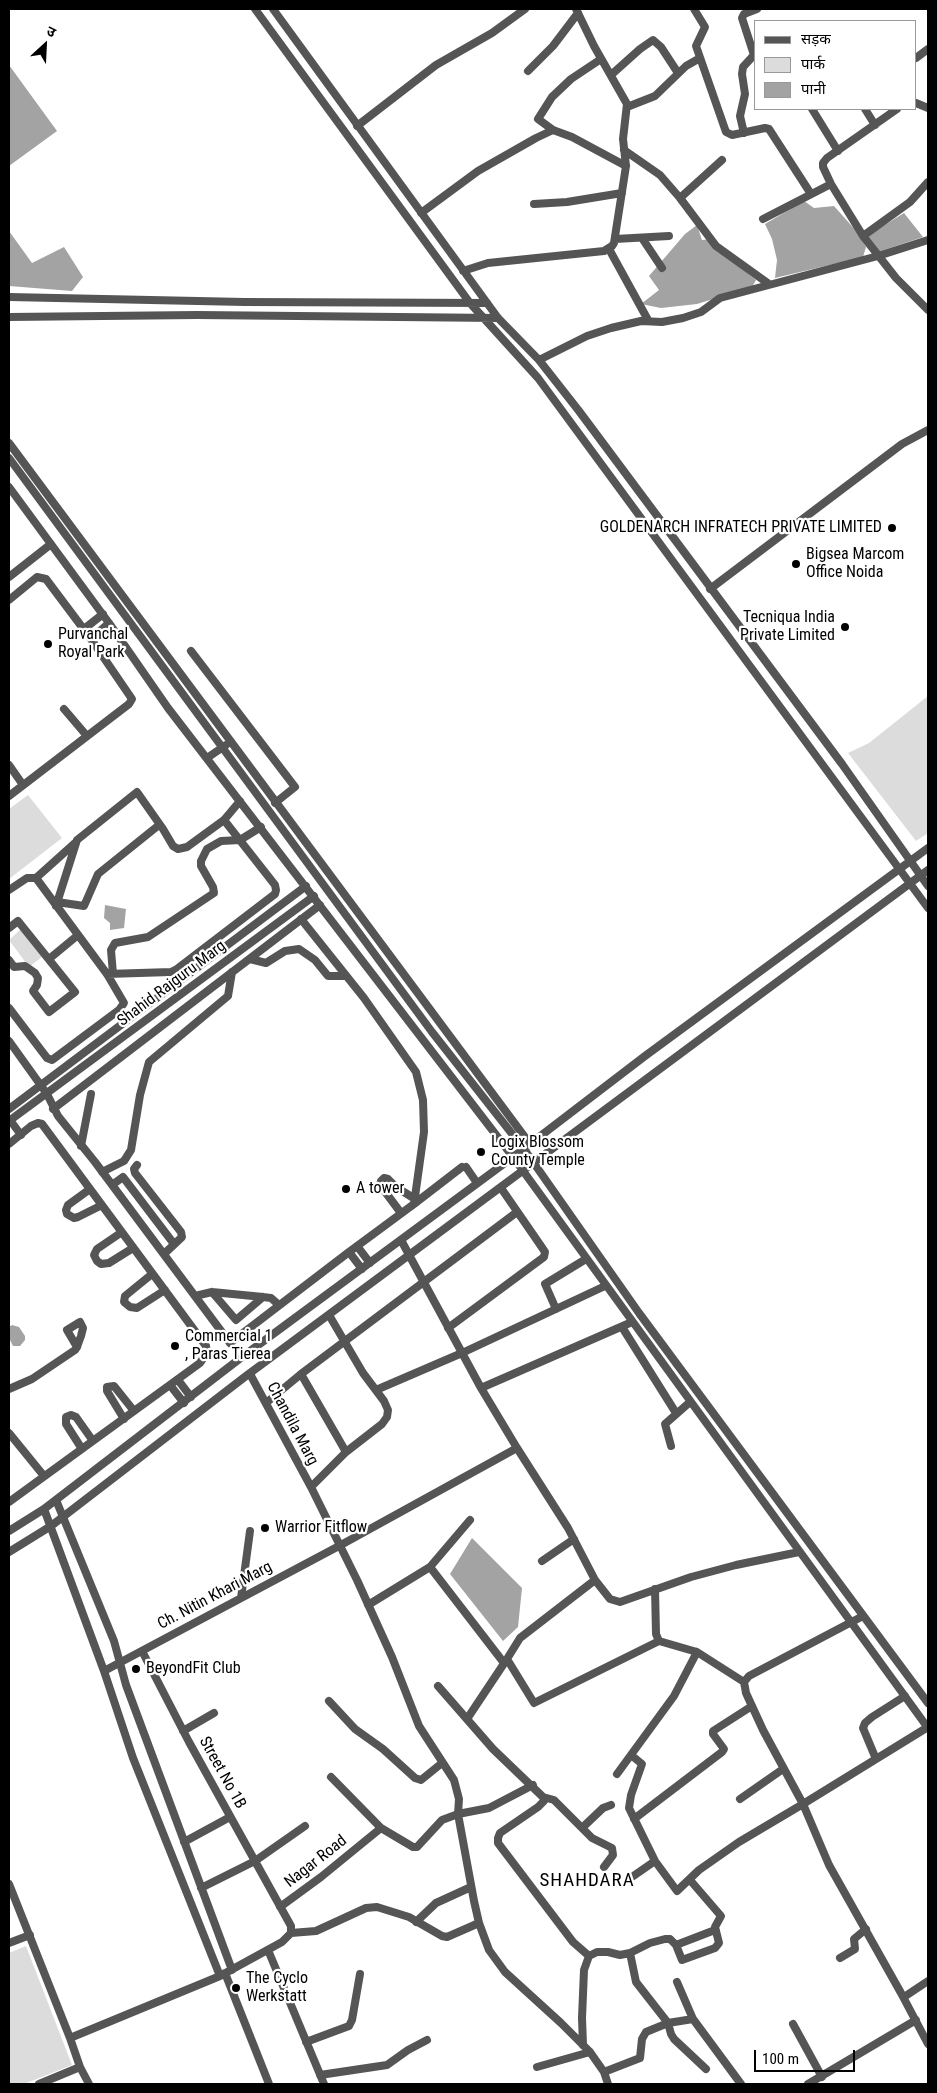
<!DOCTYPE html>
<html>
<head>
<meta charset="utf-8">
<style>
  body { margin:0 }
  #map { position:relative; width:937px; height:2093px; overflow:hidden; background:#fff; font-family:"Roboto Condensed","Noto Sans Devanagari",sans-serif }
  canvas { display:block }
  .frame { position:absolute; inset:0; border:10px solid #000; pointer-events:none }
  .legend { position:absolute; left:754px; top:20px; width:162px; height:90px; box-sizing:border-box; background:#fff; border:1px solid #999; margin:0; padding:6px 9px; list-style:none; font-size:15px; color:#000 }
  .legend li { display:flex; align-items:center; gap:10px; height:25px }
  .legend b { width:25px; border:1px solid #999 }
  .north { position:absolute; left:20px; top:20px; width:50px; height:50px; -webkit-text-stroke:4px #fff; paint-order:stroke; rotate:25deg; font-size:14px; font-weight:700; line-height:20px; text-align:center; color:#000 }
  .north::after { content:''; display:block; margin:auto; width:18px; height:22px; background:#000; clip-path:polygon(50% 0,100% 100%,50% 72%,0 100%) }
  .scale { position:absolute; left:754px; top:2050px; width:101px; height:22px; box-sizing:border-box; border:2px solid #000; border-top:0; padding-left:6px; font-size:15px; line-height:18px; white-space:nowrap; color:#000; -webkit-text-stroke:4px #fff; paint-order:stroke }
</style>
</head>
<body>
<div id="map">
<canvas width="937" height="2093"></canvas>
<div class="frame"></div>
<ul class="legend">
<li><b style="height:6px;background:#555"></b>सड़क</li>
<li><b style="height:14px;background:#dcdcdc"></b>पार्क</li>
<li><b style="height:14px;background:#a3a3a3"></b>पानी</li>
</ul>
<div class="north">उ</div>
<div class="scale">100 m</div>
</div>
<script>
const ctx = document.querySelector('canvas').getContext('2d');
ctx.lineJoin = 'round';
function fillPath(path, color) {
  ctx.fillStyle = color;
  ctx.fill(path, 'evenodd');
}
function toPath(rows) {
  const path = new Path2D();
  for (const r of rows) {
    path.moveTo(r[0], r[1]);
    for (let i = 2; i < r.length; i += 2) path.lineTo(r[i], r[i + 1]);
  }
  return path;
}
function strokePath(path, color, width, dash) {
  ctx.strokeStyle = color;
  ctx.lineWidth = width;
  ctx.lineCap = dash ? 'butt' : 'round';
  ctx.setLineDash(dash || []);
  ctx.stroke(path);
}
function write(font, color, halo, rows, align = 'center') {
  ctx.font = font + ' "Roboto Condensed",sans-serif';
  ctx.lineWidth = 4.5;
  ctx.setLineDash([]);
  ctx.textBaseline = 'middle';
  ctx.strokeStyle = halo;
  ctx.fillStyle = color;
  for (const [text, x, y, turn = 0] of rows) {
    ctx.save();
    ctx.translate(x, y);
    ctx.rotate((+turn || 0) * Math.PI / 180);
    ctx.textAlign = isNaN(turn) ? turn : align;
    if (halo) ctx.strokeText(text, 0, 0);
    ctx.fillText(text, 0, 0);
    ctx.restore();
  }
}
const green = toPath([
  [928,696,928,833,916,841,848,753,869,743],
  [28,795,62,838,9,879,9,809],
  [21,929,42,957,29,967,9,940],
  [26,1946,72,2065,24,2084,9,2084,9,1953]
]);
const water = toPath([
  [9,65,57,131,9,166],
  [804,201,814,208,834,206,858,233,866,247,863,257,775,278,777,260,772,239,765,224],
  [904,213,923,237,878,252,867,236],
  [697,225,702,240,711,239,731,260,756,280,752,287,697,304,661,308,641,304,659,290,649,276,685,234],
  [9,231,32,263,64,247,83,277,72,291,9,286],
  [105,905,126,909,124,928,110,930,110,923,104,918],
  [12,1325,19,1327,25,1336,25,1340,20,1346,13,1346,9,1338,9,1327],
  [472,1538,522,1588,518,1627,503,1641,450,1574]
]);
const minor = toPath([
  [255,9,470,303,538,378,928,908],
  [273,9,498,318,539,360,579,411,842,764,928,886],
  [694,9,705,27,696,46,726,132,732,135,765,128,769,129,811,194],
  [916,58,928,49],
  [601,59,571,79,552,97,538,119,553,130,572,137,626,166],
  [528,71,553,46,578,13],
  [611,75,640,49,653,40,661,47,678,73],
  [916,103,928,108],
  [627,107,655,96,686,66,700,58],
  [812,109,838,151],
  [865,109,875,125],
  [897,109,827,158,823,163,823,167,831,184,863,236,896,278,928,310],
  [357,126,436,65,492,33,525,9],
  [744,133,740,116,745,94,742,74,743,67,754,55,742,18,744,14,757,9],
  [624,150,660,175,680,198,716,246,769,284],
  [680,198,722,160],
  [534,204,567,202,622,193],
  [421,213,478,171,536,138,553,130],
  [763,219,831,184],
  [863,236,910,202,928,182],
  [642,238,662,268],
  [615,239,669,236],
  [609,249,648,320],
  [463,271,488,263,604,251,612,246,614,243,626,166,623,139,627,104,594,46,576,9],
  [9,297,245,302,487,303],
  [9,317,197,315,498,318],
  [539,360,587,336,611,328,641,321,662,322,683,318,701,312,720,298,878,256,928,240],
  [9,443,530,1144],
  [9,458,432,1032,524,1149,639,1313,928,1703],
  [9,487,109,623,168,708,513,1157,928,1728],
  [9,577,51,544],
  [710,589,902,444,928,430],
  [9,600,37,577,46,579,91,639,132,699,129,704,9,796],
  [84,629,103,614],
  [91,639,109,623],
  [191,651,295,787,275,803],
  [64,709,87,736],
  [207,758,226,745],
  [9,765,23,785],
  [36,878,75,843],
  [9,890,27,878,36,878,107,974,124,1003,119,1010,52,1060,47,1058,9,1008],
  [57,902,84,906,98,874,159,825],
  [56,906,77,840,137,792,163,829,173,846,178,849,187,847,224,820,240,801],
  [301,919,364,998,416,1072,423,1100,424,1132,414,1204,349,1252,362,1269],
  [9,928,18,921,75,992,49,1012,33,991,37,985,38,978,35,973,25,966,14,967,9,960],
  [49,959,78,935],
  [250,959,266,963,285,951,299,949,315,960,328,976,346,976],
  [107,974,171,972,177,969,275,894,276,890,275,885,224,820],
  [113,974,111,950,115,943,148,937,214,893,213,887,201,866,201,861,207,849,221,841,240,840,261,827],
  [9,1041,47,1094,58,1116,95,1162,230,1343,349,1252],
  [9,1109,306,886],
  [53,1109,320,905],
  [10,1120,21,1135],
  [9,1121,314,896],
  [9,1144,31,1126,38,1123,42,1124,206,1346,207,1352,200,1363,9,1502],
  [81,1146,91,1094],
  [137,1165,134,1169,135,1173,181,1232,182,1237,164,1254],
  [466,1167,477,1183],
  [102,1172,124,1161,131,1150,140,1095,149,1062,228,996,232,972],
  [112,1185,123,1177,174,1244],
  [90,1189,68,1205,66,1210,67,1214,74,1218,78,1217,102,1205],
  [414,1204,462,1167],
  [401,1213,380,1185,381,1181,384,1178,388,1179,396,1187,415,1199],
  [122,1232,97,1249,94,1255,97,1261,101,1264,109,1263,133,1248],
  [401,1240,481,1388,517,1448,568,1528,595,1580,610,1599,620,1602,691,1577,736,1565,799,1552],
  [357,1246,370,1263],
  [152,1274,125,1296,124,1302,130,1307,137,1308,165,1290],
  [212,1292,236,1320,263,1297],
  [195,1296,212,1292,263,1297,271,1298,279,1305],
  [556,1309,545,1284,586,1259],
  [622,1327,676,1413],
  [448,1328,544,1257,545,1252,541,1246,501,1188],
  [250,1374,311,1487,357,1580,392,1657,419,1726,454,1780,459,1799,458,1814,474,1901,479,1923,489,1950,505,1972,561,2023,590,2052,604,2072,608,2084],
  [301,1374,346,1452],
  [178,1380,191,1397],
  [170,1385,184,1403],
  [481,1388,632,1322],
  [9,1389,32,1379,75,1350,77,1347,81,1336,83,1328,80,1322,67,1330,77,1347],
  [376,1390,462,1353,605,1286],
  [266,1403,301,1374,517,1212],
  [124,1419,107,1391,107,1387,114,1386,134,1411],
  [9,1433,44,1476],
  [671,1446,665,1424,690,1402],
  [82,1449,66,1424,66,1417,71,1415,76,1417,93,1441],
  [311,1487,346,1452,382,1424,387,1417,388,1410,384,1401,363,1373,329,1315],
  [56,1500,114,1641,126,1685,232,1970],
  [44,1509,104,1671,133,1758,220,1976],
  [470,1520,430,1567,504,1663],
  [9,1531,44,1509,242,1357,513,1157,645,1056,928,848],
  [9,1552,51,1526,246,1376,928,870],
  [542,1561,574,1539],
  [655,1589,656,1634,659,1641,697,1652,744,1682],
  [241,1598,250,1531],
  [368,1605,430,1567],
  [863,1616,749,1676,744,1682,746,1693,763,1730,803,1804,829,1865,901,1993,928,2044],
  [142,1651,189,1742,291,1926,291,1933],
  [507,1659,520,1638,595,1580],
  [104,1671,339,1546,517,1448],
  [438,1686,493,1749,543,1797,544,1801,538,1807,500,1833,498,1838,498,1843,573,1942,589,1956],
  [329,1701,355,1729,383,1749,415,1778,421,1780,442,1763],
  [467,1719,507,1659,534,1703,659,1641],
  [183,1731,214,1713],
  [631,1755,642,1764,631,1795,629,1808,655,1861,677,1891,699,1870,739,1842,803,1804,928,1727],
  [876,1759,863,1728,865,1723,872,1717,905,1696],
  [617,1774,674,1696,697,1652],
  [331,1777,381,1828],
  [543,1797,554,1800,582,1828],
  [740,1799,783,1769],
  [634,1819,722,1752,724,1749,713,1734,713,1731,752,1706],
  [184,1842,230,1817],
  [604,1867,613,1855,612,1848,592,1838,582,1828,603,1808,611,1805],
  [629,1879,655,1861],
  [9,1884,70,2038,80,2067,89,2084],
  [201,1888,255,1861,305,1826],
  [280,1907,321,1877,381,1828,413,1847,417,1847,442,1820,458,1814,489,1808,533,1785],
  [416,1922,436,1903,471,1887],
  [291,1933,316,1931,366,1908,377,1907,409,1917,442,1936,447,1937,479,1923],
  [9,1943,30,1935],
  [676,1945,682,1960,715,1948,719,1943,715,1927,721,1916,690,1880],
  [268,1950,324,2084],
  [630,1953,636,1982,668,2023,671,2034,674,2039,706,2069],
  [840,1958,855,1949,854,1939,866,1929],
  [225,1973,269,2084],
  [677,1982,693,2019,741,2084],
  [904,1997,928,1981],
  [793,2024,822,2077],
  [70,2038,220,1976,282,1942,291,1933],
  [306,2042,349,2026,352,2020,360,1974],
  [583,2045,582,2018,584,1970,589,1956,597,1952,608,1952,620,1955,630,1953,650,1943,665,1939,670,1939,676,1945,715,1930],
  [537,2067,590,2052],
  [604,2072,640,2058,642,2039,646,2032,668,2023,693,2019],
  [320,2075,387,2065,408,2050,427,2040],
  [39,2084,80,2067],
  [808,2084,916,2020]
]);
const markers = [
  [892,528,5,"#000"],
  [796,564,5,"#000"],
  [845,627,5,"#000"],
  [48,644,5,"#000"],
  [481,1152,5,"#000"],
  [346,1189,5,"#000"],
  [175,1346,5,"#000"],
  [265,1528,5,"#000"],
  [136,1669,5,"#000"],
  [236,1988,5,"#000"]
];
const poiNames = [
  ["GOLDENARCH INFRATECH PRIVATE LIMITED",882,528,"right"],
  ["Bigsea Marcom",806,555],
  ["Office Noida",806,573],
  ["Tecniqua India",835,618,"right"],
  ["Private Limited",835,636,"right"],
  ["Purvanchal",58,635],
  ["Royal Park",58,653],
  ["Logix Blossom",491,1143],
  ["County Temple",491,1161],
  ["A tower",356,1189],
  ["Commercial 1",185,1337],
  [", Paras Tierea",185,1355],
  ["Warrior Fitflow",275,1528],
  ["BeyondFit Club",146,1669],
  ["The Cyclo",246,1979],
  ["Werkstatt",246,1997]
];
const streetNames = [
  ["Shahid Rajguru Marg",172,984,-37],
  ["Chandila Marg",292,1424,62],
  ["Ch. Nitin Khari Marg",215,1596,-28],
  ["Street No 1B",222,1773,61],
  ["Nagar Road",316,1862,-38]
];
const quarterNames = [
  ["SHAHDARA",587,1881]
];
fillPath(green, '#dcdcdc');
fillPath(water, '#a3a3a3');
strokePath(minor, '#555', 8);
for (const [x, y, r, color] of markers) {
  const dot = new Path2D();
  dot.arc(x, y, r, 0, 2 * Math.PI);
  ctx.fillStyle = color;
  ctx.fill(dot);
  strokePath(dot, '#fff', 2);
}
write('16px', '#000', '#fff', poiNames, 'left');
write('16px', '#000', '#fff', streetNames);
ctx.letterSpacing = '1px';
write('19px', '#000', '#fff', quarterNames);
ctx.letterSpacing = '0px';
</script>
</body>
</html>
